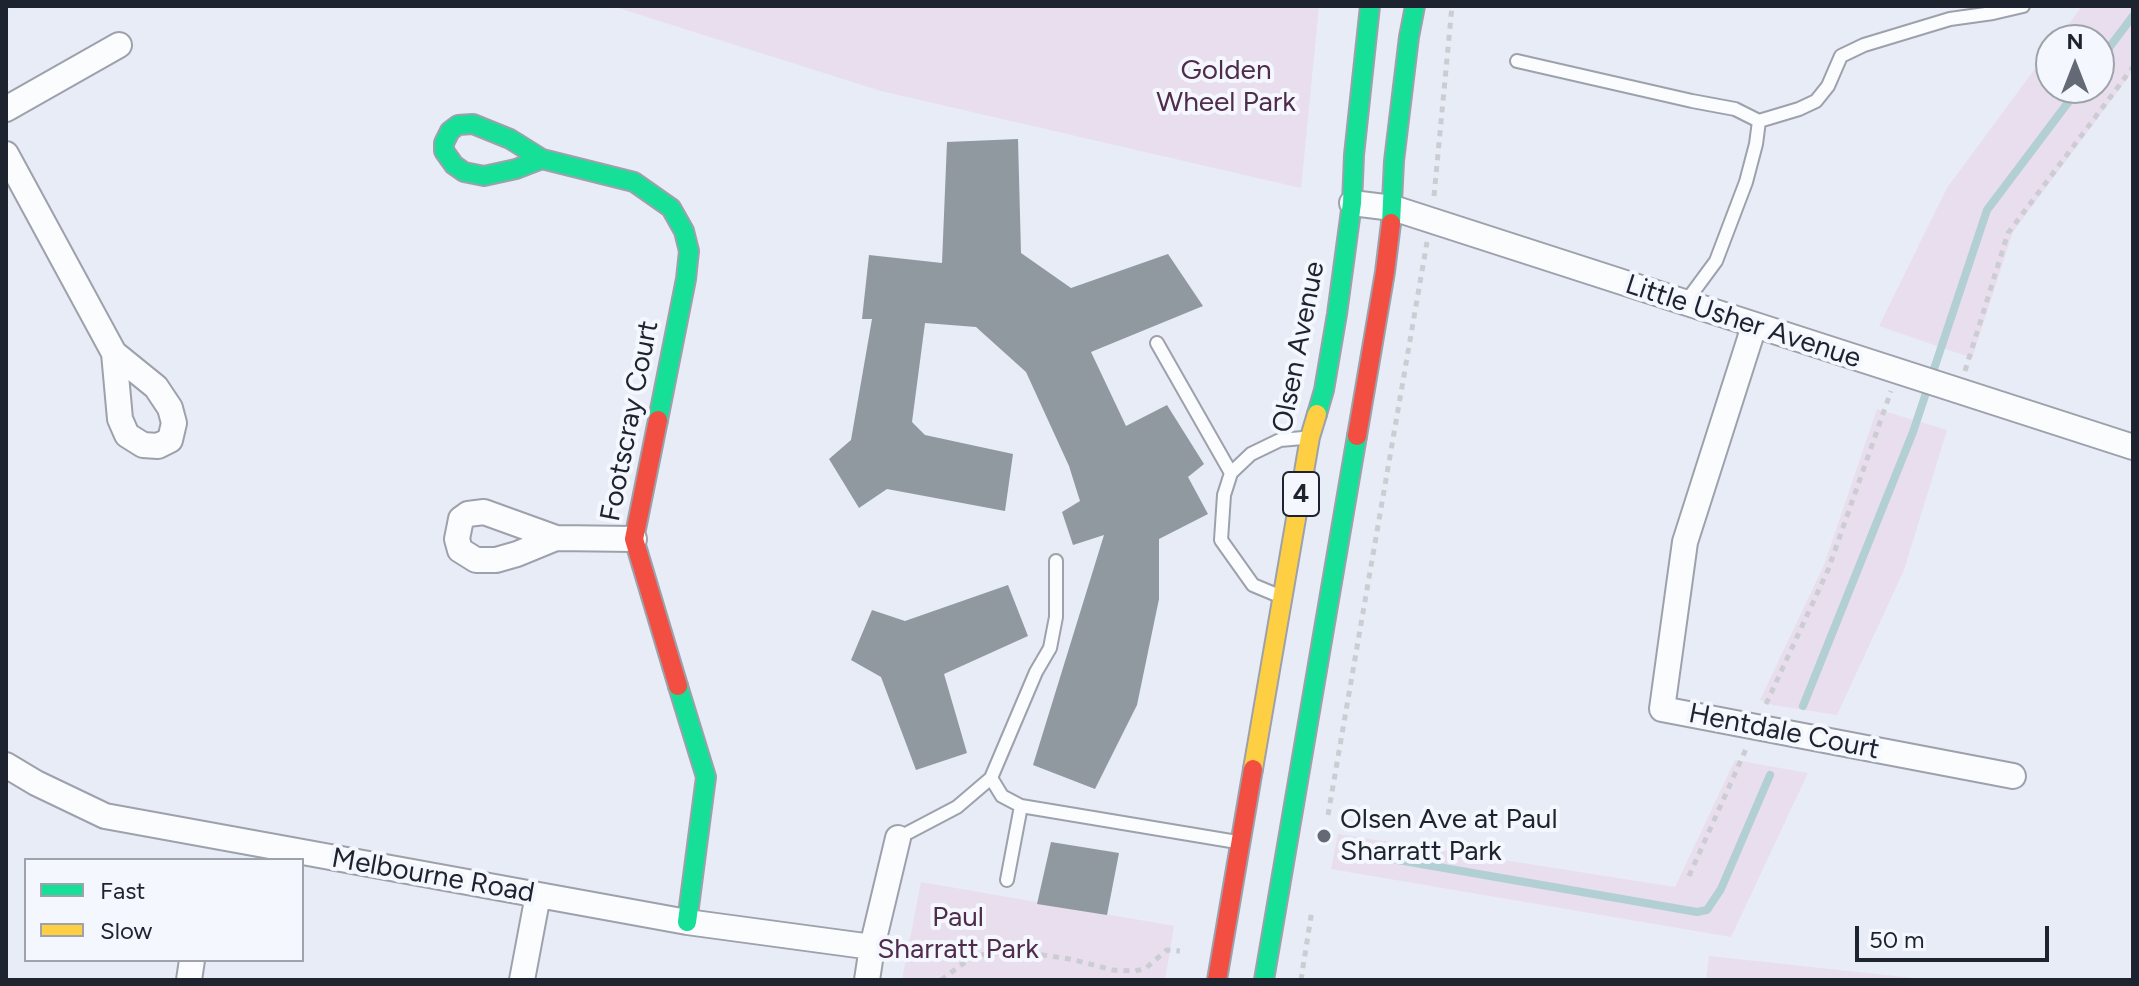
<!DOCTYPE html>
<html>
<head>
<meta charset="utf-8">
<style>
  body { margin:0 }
  #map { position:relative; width:2139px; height:986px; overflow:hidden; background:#e7ecf6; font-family:Figtree,sans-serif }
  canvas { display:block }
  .frame { position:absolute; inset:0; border:8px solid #1e242f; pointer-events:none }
  .legend { position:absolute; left:24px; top:858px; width:280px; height:104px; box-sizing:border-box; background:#f4f7fd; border:2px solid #9ea3ab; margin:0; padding:10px 14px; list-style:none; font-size:24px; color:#1e242f }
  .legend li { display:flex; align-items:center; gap:16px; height:40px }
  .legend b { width:40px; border:2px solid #9ea3ab }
  .north { position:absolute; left:2035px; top:24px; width:80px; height:80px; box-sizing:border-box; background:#f4f7fd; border:2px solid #9ea3ab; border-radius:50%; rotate:0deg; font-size:22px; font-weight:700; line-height:32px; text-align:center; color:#1e242f }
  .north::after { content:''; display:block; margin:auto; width:28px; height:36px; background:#646a75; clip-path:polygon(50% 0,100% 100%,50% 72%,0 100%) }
  .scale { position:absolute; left:1855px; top:926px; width:194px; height:36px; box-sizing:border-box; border:4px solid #1e242f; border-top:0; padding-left:10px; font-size:24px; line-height:28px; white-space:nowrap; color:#1e242f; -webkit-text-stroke:6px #f4f7fd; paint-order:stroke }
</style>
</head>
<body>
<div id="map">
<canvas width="2139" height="986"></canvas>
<div class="frame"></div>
<ul class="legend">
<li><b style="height:10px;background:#16e098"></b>Fast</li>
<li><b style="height:10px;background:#ffcf43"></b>Slow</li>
</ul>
<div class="north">N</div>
<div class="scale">50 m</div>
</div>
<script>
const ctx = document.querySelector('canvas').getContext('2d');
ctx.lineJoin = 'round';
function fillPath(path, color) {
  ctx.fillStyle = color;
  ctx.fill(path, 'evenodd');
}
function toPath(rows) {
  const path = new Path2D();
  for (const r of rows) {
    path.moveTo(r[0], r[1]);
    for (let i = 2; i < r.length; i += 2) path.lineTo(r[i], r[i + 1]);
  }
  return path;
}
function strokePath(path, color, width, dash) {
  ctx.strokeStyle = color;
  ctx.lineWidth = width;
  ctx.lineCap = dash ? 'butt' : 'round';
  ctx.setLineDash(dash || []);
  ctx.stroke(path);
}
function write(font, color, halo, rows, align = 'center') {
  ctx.font = font + ' Figtree,sans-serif';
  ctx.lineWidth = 8;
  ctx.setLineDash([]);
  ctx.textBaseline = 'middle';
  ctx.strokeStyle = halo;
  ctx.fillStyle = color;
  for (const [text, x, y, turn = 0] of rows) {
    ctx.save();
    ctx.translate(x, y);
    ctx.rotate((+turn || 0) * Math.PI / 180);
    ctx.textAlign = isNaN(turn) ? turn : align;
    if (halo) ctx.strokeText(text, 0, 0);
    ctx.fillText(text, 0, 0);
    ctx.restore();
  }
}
const green = toPath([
  [612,6,1319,6,1301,188,881,91],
  [2082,6,2133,6,2133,71,2013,232,1972,358,1879,326,1947,188,2051,47,2051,88,2099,88,2099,40,2057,40],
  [1877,409,1947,430,1904,570,1837,715,1773,705,1760,700,1824,565],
  [1735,760,1808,773,1731,937,1331,869,1338,834,1675,887],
  [921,882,1174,926,1165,980,902,980],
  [1709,956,1932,980,1706,980]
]);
const stream = toPath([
  [2099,61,2133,16],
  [1803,706,1913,432,1987,210,2079,88],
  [1352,852,1697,912,1707,910,1721,889,1770,775]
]);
const building = toPath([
  [1018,139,1021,253,1071,288,1168,254,1203,306,1091,352,1126,426,1167,405,1204,464,1188,477,1208,514,1159,539,1159,599,1137,705,1095,789,1033,765,1104,535,1073,545,1062,512,1080,501,1069,466,1026,372,976,327,925,323,912,422,925,435,1013,454,1005,511,887,489,859,508,829,459,851,440,872,319,862,319,869,255,942,263,947,142],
  [1008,585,1028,636,944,674,967,753,916,770,881,677,851,660,872,610,905,621],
  [1051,842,1119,853,1107,915,1037,904]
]);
const path = toPath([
  [1434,196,1452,6],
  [1965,371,2008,233,2133,67],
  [1766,704,1828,570,1891,391],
  [1328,815,1427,242],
  [1689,876,1746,749],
  [941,980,964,963,977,956,990,953,1029,953,1070,959,1113,970,1135,971,1146,968,1167,950,1180,951],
  [1301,980,1312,910]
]);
const lane = toPath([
  [1517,61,1692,101,1735,109,1759,121,1756,144,1746,182,1716,261,1685,303],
  [1759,121,1799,109,1816,101,1828,86,1841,56,1864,45,1950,19,1993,13,2023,6],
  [1157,343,1231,473,1251,454,1280,440,1303,438],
  [1231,473,1224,495,1221,540,1253,585,1277,595],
  [1021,806,1002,796,991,778,1036,672,1050,648,1056,617,1056,561],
  [898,838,957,807,991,778],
  [1007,880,1021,806,1237,842]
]);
const street = toPath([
  [6,109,119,45],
  [6,154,114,353,156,387,170,408,174,423,170,440,158,446,143,445,127,435,120,419,114,353],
  [1352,203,1393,208,2133,447],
  [1754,326,1685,542,1662,709,2013,776],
  [556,538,517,554,496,560,476,560,460,550,457,539,461,519,468,514,484,512,556,538,634,539],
  [6,765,36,783,105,816,687,922,872,947],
  [189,980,192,960],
  [522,980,538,895],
  [867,980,872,947,898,838]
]);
const fast = toPath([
  [542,159,516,169,484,176,464,172,454,165,444,151,444,143,450,131,458,125,473,124,510,139,542,159,634,182,671,208,684,231,689,251,686,279,658,420],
  [1391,223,1394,161,1409,37,1415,6],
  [1317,414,1324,390,1337,314,1352,203,1354,155,1370,6],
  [678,686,706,777,687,922],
  [1264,980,1357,436]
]);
const slow = toPath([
  [1253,769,1310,437,1317,414]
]);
const jam = toPath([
  [658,420,634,539,678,686],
  [1357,436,1385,272,1391,223],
  [1217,980,1253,769]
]);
const markers = [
  [1324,836,8,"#646a75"]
];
const shields = [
  [1301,494,36]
];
const shieldNames = [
  ["4",1301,494]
];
const parkNames = [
  ["Golden",1226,71],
  ["Wheel Park",1226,103],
  ["Paul",958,918],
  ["Sharratt Park",958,950]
];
const streetNames = [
  ["Little Usher Avenue",1743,322,18],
  ["Olsen Avenue",1299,347,-79],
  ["Footscray Court",630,421,-79],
  ["Hentdale Court",1784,732,11],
  ["Melbourne Road",433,876,10]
];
const poiNames = [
  ["Olsen Ave at Paul",1340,820],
  ["Sharratt Park",1340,852]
];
fillPath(green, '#e9deee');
strokePath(stream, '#b2cfd4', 8);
fillPath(building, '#9098a0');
strokePath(lane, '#9ca1ab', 16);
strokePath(street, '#9ca1ab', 28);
strokePath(fast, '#9ca1ab', 22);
strokePath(slow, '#9ca1ab', 22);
strokePath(jam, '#9ca1ab', 22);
strokePath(path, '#cbcdd2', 5, [6, 6]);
strokePath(lane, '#fbfcfe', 12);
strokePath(street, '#fbfcfe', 24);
strokePath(fast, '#16e098', 18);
strokePath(slow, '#ffcf43', 18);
strokePath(jam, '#f24e42', 18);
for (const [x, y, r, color] of markers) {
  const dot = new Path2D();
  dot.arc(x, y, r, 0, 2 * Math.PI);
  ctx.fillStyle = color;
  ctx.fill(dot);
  strokePath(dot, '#f4f7fd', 3);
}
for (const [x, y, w] of shields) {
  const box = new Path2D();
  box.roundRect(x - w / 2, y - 22, w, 44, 6);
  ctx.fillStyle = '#f4f7fd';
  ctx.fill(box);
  strokePath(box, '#1e242f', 2);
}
write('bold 26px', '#1e242f', null, shieldNames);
write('28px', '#502c4c', '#f4f7fd', parkNames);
write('28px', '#1e242f', '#f4f7fd', streetNames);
write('28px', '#1e242f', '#f4f7fd', poiNames, 'left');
</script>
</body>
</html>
